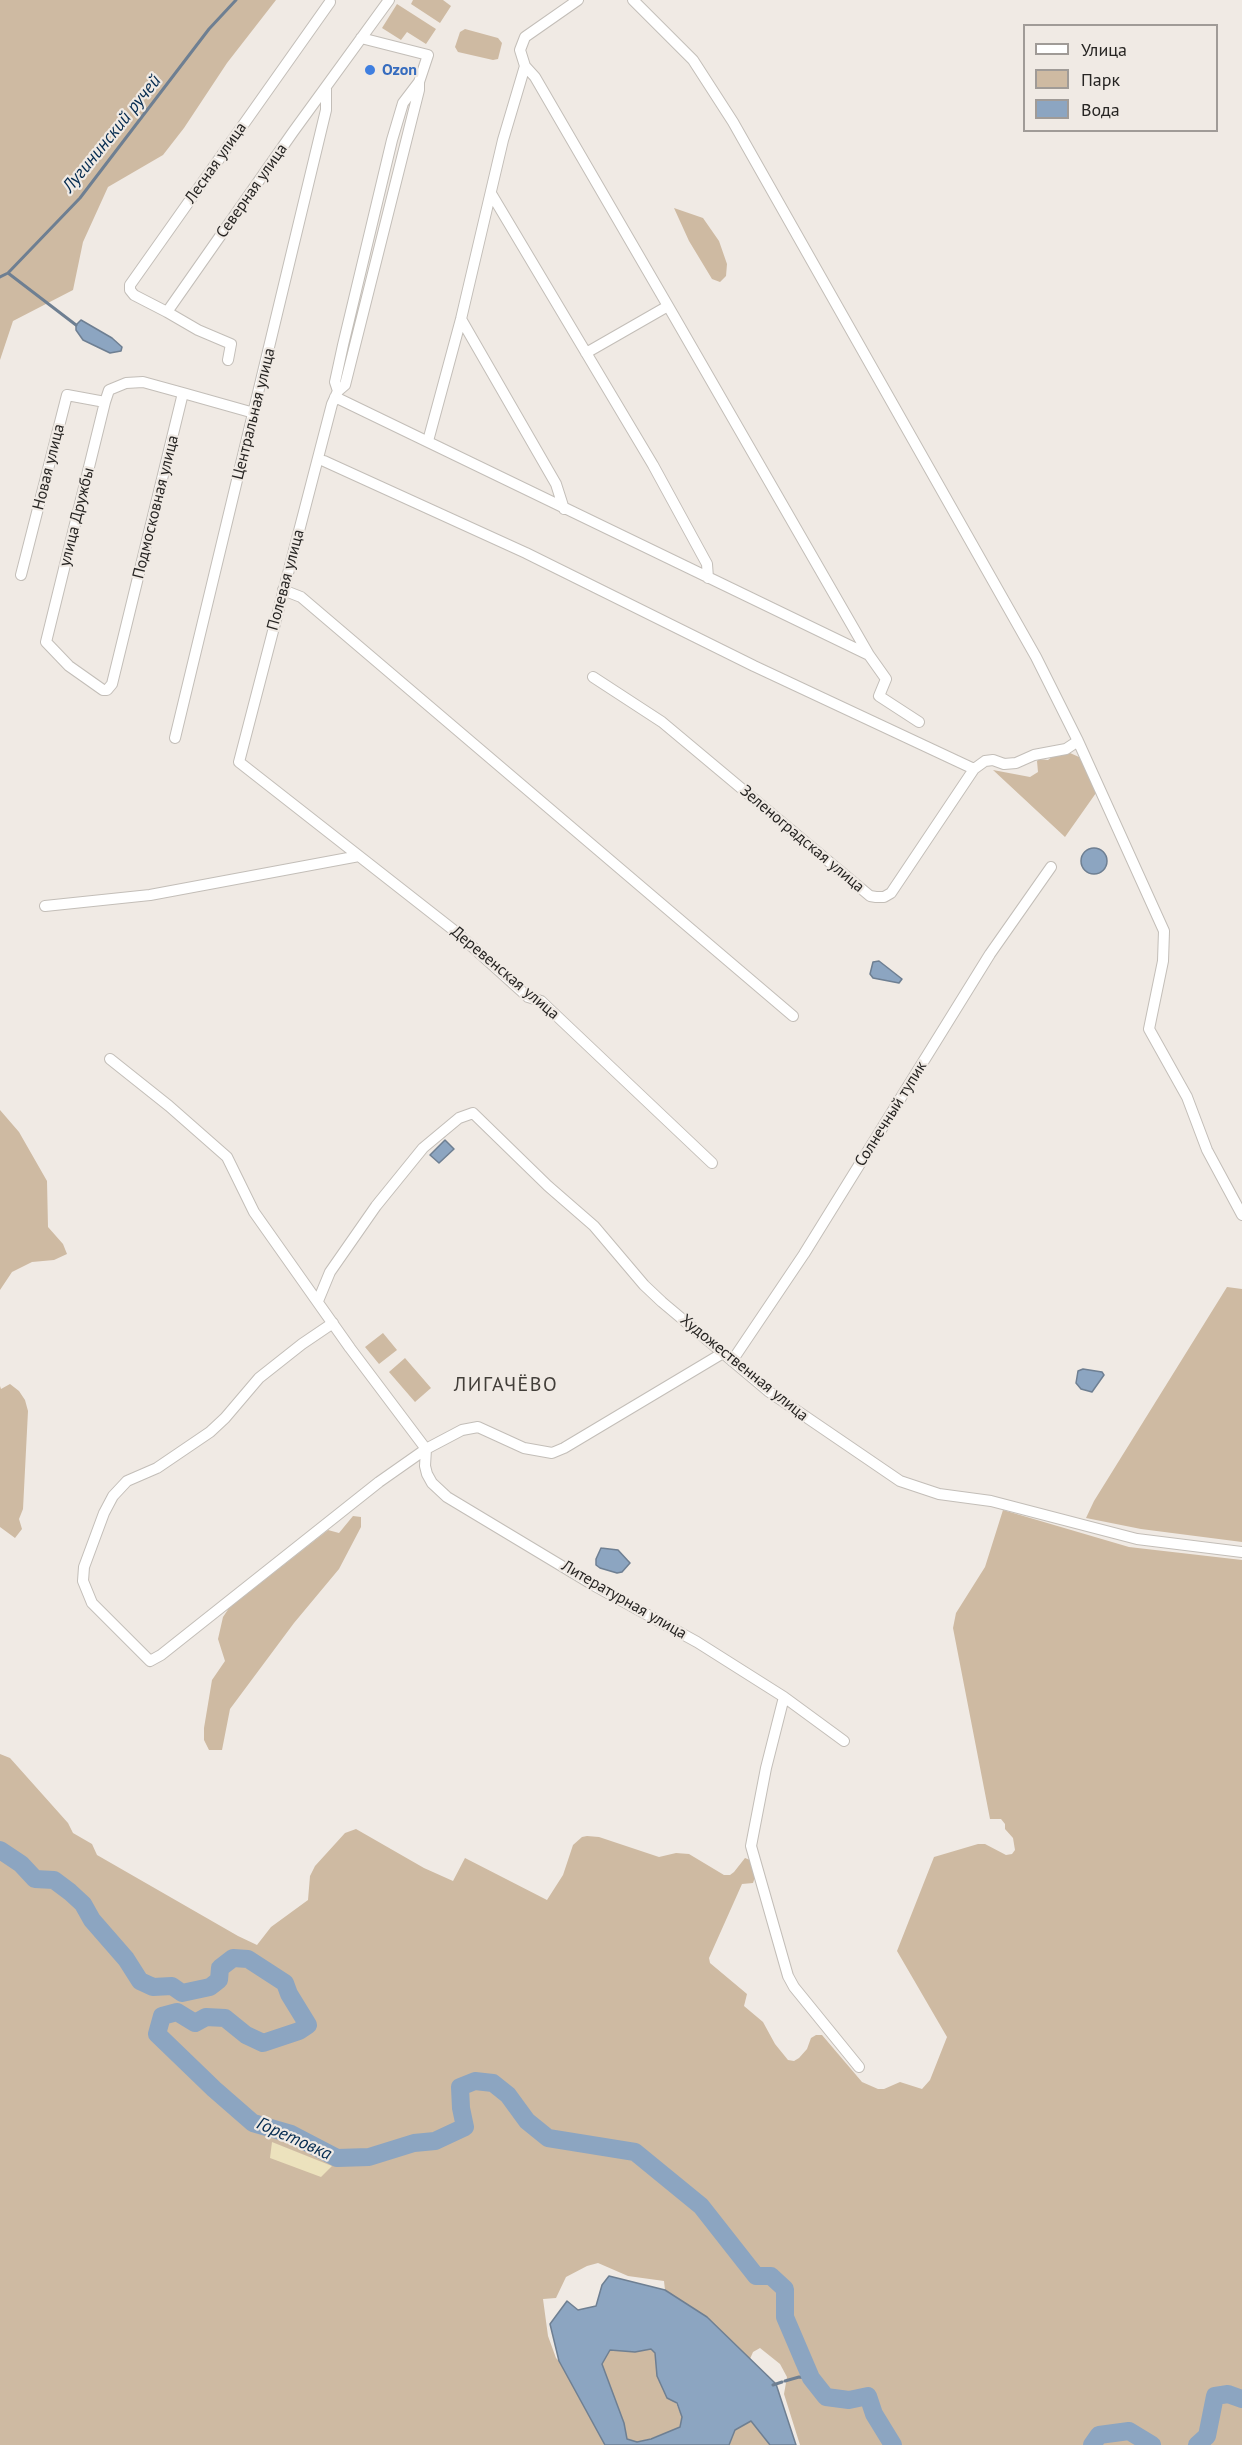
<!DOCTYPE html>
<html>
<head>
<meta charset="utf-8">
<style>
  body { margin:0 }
  #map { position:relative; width:1242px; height:2445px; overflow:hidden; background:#f0eae4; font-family:"PT Sans",sans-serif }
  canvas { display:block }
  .legend { position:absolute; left:1023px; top:24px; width:195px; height:108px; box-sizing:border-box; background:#f0eae4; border:2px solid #a09b97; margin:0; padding:8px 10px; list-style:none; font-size:18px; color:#272523 }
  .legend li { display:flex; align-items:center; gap:12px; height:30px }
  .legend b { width:30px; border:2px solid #a09b97 }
</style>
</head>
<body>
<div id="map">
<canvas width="1242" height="2445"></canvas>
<ul class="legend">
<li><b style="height:8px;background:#fff"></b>Улица</li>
<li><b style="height:16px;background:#cebaa2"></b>Парк</li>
<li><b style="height:16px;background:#8ca5c1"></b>Вода</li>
</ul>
</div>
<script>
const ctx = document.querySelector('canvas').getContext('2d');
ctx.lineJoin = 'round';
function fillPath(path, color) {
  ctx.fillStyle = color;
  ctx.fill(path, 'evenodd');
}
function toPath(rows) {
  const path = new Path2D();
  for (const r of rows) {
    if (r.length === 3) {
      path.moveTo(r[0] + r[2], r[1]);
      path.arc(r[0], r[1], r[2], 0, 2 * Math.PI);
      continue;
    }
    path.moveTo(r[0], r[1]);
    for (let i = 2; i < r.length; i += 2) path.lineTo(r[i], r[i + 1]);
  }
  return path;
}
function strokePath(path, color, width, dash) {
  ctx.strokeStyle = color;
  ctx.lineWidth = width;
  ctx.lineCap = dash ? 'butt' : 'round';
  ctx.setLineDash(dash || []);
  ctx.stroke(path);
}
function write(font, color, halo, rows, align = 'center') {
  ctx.font = font + ' "PT Sans",sans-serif';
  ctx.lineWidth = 4.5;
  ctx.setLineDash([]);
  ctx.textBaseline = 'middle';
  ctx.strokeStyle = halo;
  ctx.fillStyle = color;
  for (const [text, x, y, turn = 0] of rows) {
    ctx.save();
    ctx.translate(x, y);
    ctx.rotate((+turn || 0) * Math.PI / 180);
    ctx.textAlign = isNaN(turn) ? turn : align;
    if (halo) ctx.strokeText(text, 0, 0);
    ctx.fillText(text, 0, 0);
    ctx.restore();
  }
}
const green = toPath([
  [0,0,276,0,227,63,184,128,163,155,108,187,83,242,73,290,13,321,0,360],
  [413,0,443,0,451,6,440,23,411,4],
  [397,4,436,29,426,44,407,32,401,40,382,28],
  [465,29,498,38,502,43,498,59,493,60,458,52,455,47,460,32],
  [674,208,703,218,719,241,727,264,726,276,720,282,712,279,689,241],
  [1070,753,1079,757,1096,787,1096,793,1065,837,993,770,1030,777,1038,772,1037,761,1039,759,1048,760,1053,756],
  [0,1110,19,1132,47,1181,48,1227,63,1244,67,1254,54,1260,32,1262,12,1272,0,1290],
  [1227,1287,1242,1289,1242,1542,1141,1529,1086,1518,1094,1501],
  [383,1333,397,1350,379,1364,365,1347],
  [405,1358,431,1388,415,1402,389,1372],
  [10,1384,19,1391,25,1400,28,1411,23,1509,19,1519,22,1529,15,1538,0,1527,0,1386,1,1389],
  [1003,1510,1129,1547,1242,1560,1242,2445,800,2445,784,2394,787,2377,780,2364,760,2348,753,2352,750,2359,707,2317,665,2290,664,2281,628,2276,598,2263,587,2266,566,2277,556,2298,543,2299,548,2336,556,2358,559,2361,605,2445,0,2445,0,1754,10,1758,68,1823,73,1833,92,1844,97,1855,238,1936,257,1945,271,1927,308,1900,310,1876,315,1866,345,1833,356,1829,424,1868,453,1881,465,1858,547,1900,563,1875,573,1845,582,1837,587,1836,599,1837,659,1857,676,1853,689,1854,724,1875,730,1875,734,1872,745,1858,750,1860,755,1877,753,1883,742,1884,709,1958,710,1963,747,1994,744,2006,763,2022,775,2044,788,2060,794,2061,799,2058,807,2049,811,2038,816,2035,822,2035,862,2082,878,2089,884,2089,900,2082,922,2089,930,2080,947,2037,897,1951,934,1857,978,1844,985,1844,1006,1855,1012,1854,1015,1850,1013,1838,1005,1829,1005,1824,1001,1819,990,1819,953,1628,956,1613,985,1567],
  [353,1516,361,1517,361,1527,339,1569,294,1623,230,1709,222,1750,209,1750,204,1740,204,1728,212,1680,225,1661,218,1639,223,1617,229,1608,328,1530,339,1533],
  [651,2349,655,2353,682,2417,681,2427,650,2439,637,2442,627,2439,624,2423,602,2364,609,2350,635,2352],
  [751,2421,770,2445,729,2445,735,2430]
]);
const sand = toPath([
  [272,2142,332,2166,321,2177,270,2158]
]);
const water = toPath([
  [81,320,112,338,122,347,121,351,110,353,83,340,76,330,76,325,81,320],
  [1094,861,13],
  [879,961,902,979,899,983,873,978,870,974,873,962,879,961],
  [445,1140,454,1149,439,1163,430,1155,445,1140],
  [1083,1369,1102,1372,1104,1375,1092,1392,1081,1389,1076,1383,1078,1371,1083,1369],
  [601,1548,618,1550,630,1563,622,1572,617,1573,600,1568,596,1565,596,1559,601,1548],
  [609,2276,665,2290,707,2317,776,2384,796,2445,770,2445,751,2421,735,2430,729,2445,605,2445,559,2361,550,2324,567,2301,578,2310,596,2306,602,2285,609,2276],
  [651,2349,655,2353,657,2376,667,2398,677,2403,682,2417,680,2427,651,2439,637,2442,627,2439,624,2423,602,2364,610,2350,635,2352,651,2349]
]);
const stream = toPath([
  [8,273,76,325],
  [0,277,8,273,80,198,209,29,236,0],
  [785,2381,799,2377,811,2378],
  [773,2385,782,2382]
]);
const river = toPath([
  [0,1850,21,1864,35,1879,54,1880,70,1892,83,1904,92,1920,126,1959,140,1981,153,1987,172,1986,182,1993,210,1987,219,1980,220,1968,233,1958,248,1959,285,1983,289,1994,308,2025,299,2031,263,2043,246,2035,225,2018,206,2017,195,2023,177,2012,162,2016,157,2034,214,2089,253,2123,291,2134,337,2158,369,2157,414,2143,435,2141,465,2127,461,2108,460,2087,475,2081,493,2083,508,2095,527,2121,548,2138,635,2152,701,2206,756,2276,771,2276,785,2289,785,2317,811,2378,826,2397,849,2400,868,2396,874,2414,893,2445],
  [1092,2445,1099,2435,1129,2431,1152,2445],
  [1197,2445,1207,2436,1215,2396,1228,2394,1242,2399]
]);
const minor = toPath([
  [633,0,693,60,733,122,1036,657,1078,741,1164,931,1163,961,1149,1029,1187,1097,1207,1150,1242,1215],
  [361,38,428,55,419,82,419,90,345,385,338,391,332,404,239,762,456,932,528,997,541,1001,712,1163],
  [525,66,535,77,675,318,869,655],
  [492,195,653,465,707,564,708,578],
  [167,312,134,295,130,290,130,285,330,2],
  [461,319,556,484,564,509],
  [586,353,668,306],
  [228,360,231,344,198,330,167,312,293,132,389,0],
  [338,391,335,382,343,345,392,140,403,103,419,82],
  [183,393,143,382,126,383,109,390,105,402,46,642,69,666,103,690,107,690,112,684,183,393,254,413],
  [335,397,869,655,886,679,879,696,919,722],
  [428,441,461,319,503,140,525,66,520,50,525,37,578,0],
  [324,461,526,553,754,666,974,769],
  [21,575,67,395,105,402],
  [283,590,301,597,793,1016],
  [593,677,662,722,870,896,876,897,884,897,891,893,974,769,985,761,993,760,1004,764,1016,763,1034,755,1066,749,1078,741],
  [175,738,326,110,326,89],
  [45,906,150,895,359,856],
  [110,1059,169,1106,227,1157,254,1212,350,1348,426,1449,425,1466,427,1474,432,1483,447,1497,595,1586,697,1642,784,1697,844,1741],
  [318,1301,330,1272,376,1206,423,1148,459,1118,473,1113,548,1186,594,1226,644,1285,662,1302,768,1391,900,1481,939,1494,991,1501,1137,1539,1242,1552],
  [333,1323,302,1344,259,1378,225,1418,210,1432,157,1468,127,1481,113,1496,104,1513,84,1567,83,1581,92,1603,150,1661,161,1655,379,1482,426,1449,462,1430,478,1427,524,1448,552,1453,564,1448,723,1353],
  [732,1361,804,1254,990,954,1051,867],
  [784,1697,766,1768,751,1846,788,1976,794,1987,859,2067]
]);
const markers = [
  [370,70,6,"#3f7fe0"]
];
const shopNames = [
  ["Ozon",382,70]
];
const streetNames = [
  ["Лесная улица",216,163,-55],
  ["Северная улица",252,191,-55],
  ["Центральная улица",254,414,-76],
  ["Новая улица",49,467,-76],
  ["Подмосковная улица",156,507,-76],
  ["улица Дружбы",77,517,-76],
  ["Полевая улица",286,580,-75],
  ["Зеленоградская улица",802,839,40],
  ["Деревенская улица",505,973,40],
  ["Солнечный тупик",891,1114,-58],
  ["Художественная улица",744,1368,39],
  ["Литературная улица",624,1600,30]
];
const waterNames = [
  ["Лугининский ручей",112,134,-51],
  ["Горетовка",294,2139,24]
];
const quarterNames = [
  ["ЛИГАЧЁВО",506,1385]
];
fillPath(green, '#cebaa2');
fillPath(sand, '#ece2bd');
fillPath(water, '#8ca5c1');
strokePath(water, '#6e7f92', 1.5);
strokePath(stream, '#6e7f92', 3);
strokePath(river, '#8ca5c1', 18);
strokePath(minor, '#c3beb8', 12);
strokePath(minor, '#fff', 10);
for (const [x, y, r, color] of markers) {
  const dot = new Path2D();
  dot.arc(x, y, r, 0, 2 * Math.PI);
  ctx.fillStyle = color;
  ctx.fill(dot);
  strokePath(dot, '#f0eae4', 2);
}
write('bold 16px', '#366cbe', '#f0eae4', shopNames, 'left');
write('16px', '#272523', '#f0eae4', streetNames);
write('italic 18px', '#032a4f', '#f0eae4', waterNames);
ctx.letterSpacing = '1.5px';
write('20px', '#423e39', '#f0eae4', quarterNames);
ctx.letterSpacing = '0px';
</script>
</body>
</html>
